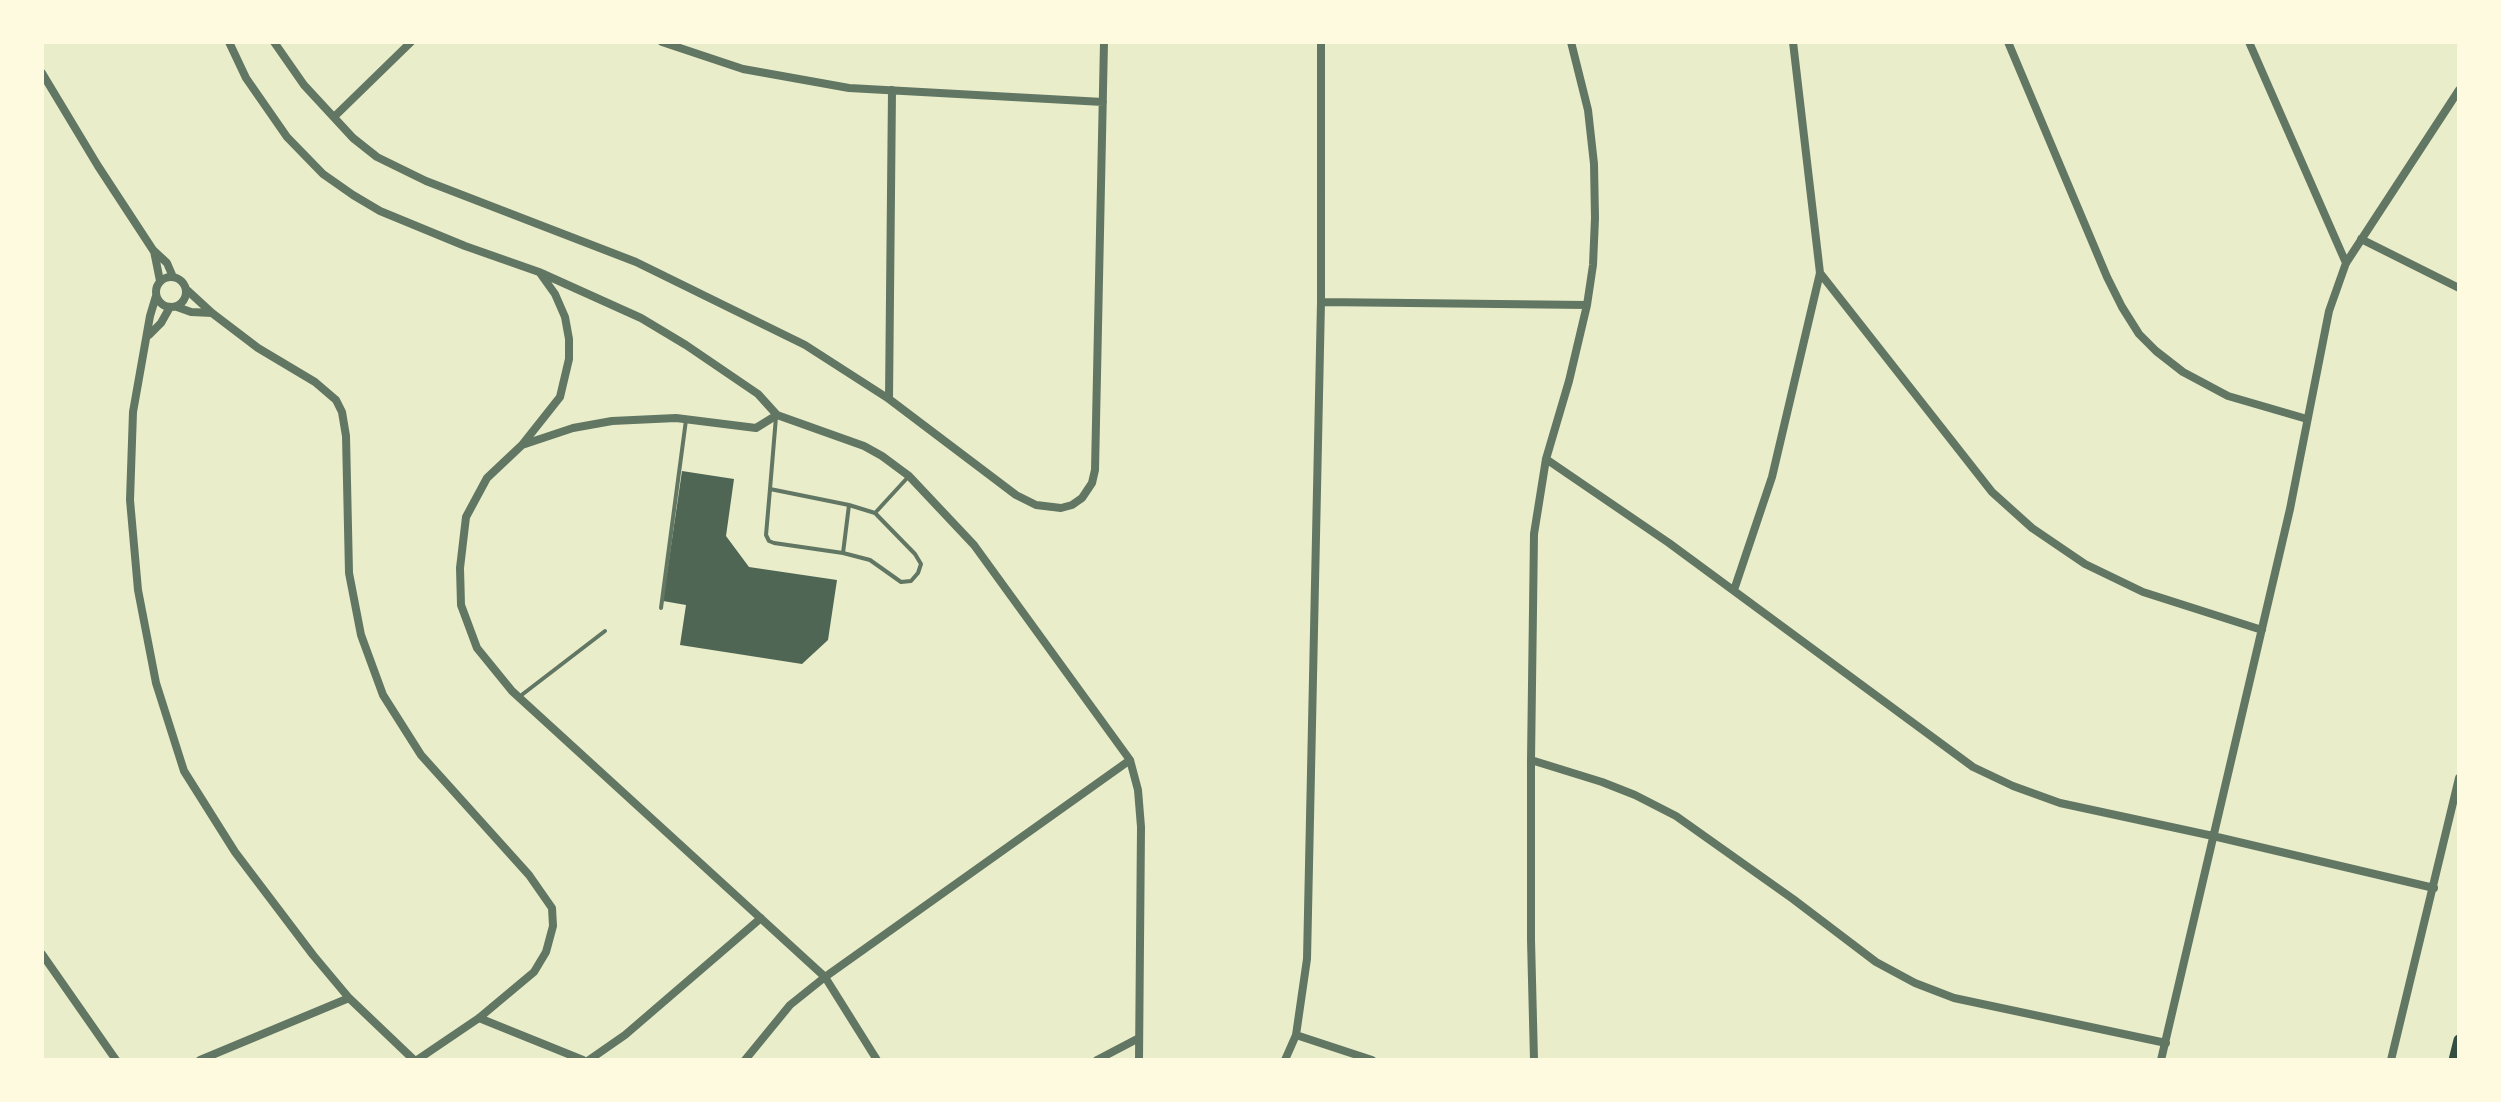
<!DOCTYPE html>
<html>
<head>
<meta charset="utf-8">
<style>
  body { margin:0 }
  #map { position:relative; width:2501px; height:1102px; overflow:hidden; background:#e9edc9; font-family:Manrope,sans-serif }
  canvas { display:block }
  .frame { position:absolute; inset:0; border:44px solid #fefae0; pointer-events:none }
</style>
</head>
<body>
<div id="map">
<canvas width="2501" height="1102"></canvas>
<div class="frame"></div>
</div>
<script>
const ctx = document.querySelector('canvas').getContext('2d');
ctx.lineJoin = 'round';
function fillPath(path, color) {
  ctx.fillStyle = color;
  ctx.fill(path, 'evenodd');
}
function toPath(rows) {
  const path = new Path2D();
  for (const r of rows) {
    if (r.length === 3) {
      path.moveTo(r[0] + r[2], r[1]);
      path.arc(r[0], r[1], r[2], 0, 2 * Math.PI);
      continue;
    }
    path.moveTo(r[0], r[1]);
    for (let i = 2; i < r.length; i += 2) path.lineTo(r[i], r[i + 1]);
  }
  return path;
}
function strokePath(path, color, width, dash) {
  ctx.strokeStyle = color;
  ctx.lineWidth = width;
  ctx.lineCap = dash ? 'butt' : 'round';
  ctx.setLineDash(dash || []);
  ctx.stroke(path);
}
const building = toPath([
  [682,471,734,479,726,536,749,567,837,580,828,640,802,664,680,645,686,605,663,601]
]);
const service = toPath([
  [770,489,849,505,843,553,774,543,769,541,766,535,770,489,776,417],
  [849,505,875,513,909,476],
  [843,553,870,560,901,582,911,581,918,573,921,564,915,554,875,513],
  [661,608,686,420],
  [519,697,605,631]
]);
const minor = toPath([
  [229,42,246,78,287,137,323,174,353,195,380,211,465,246,539,272,641,318,686,345,758,394,777,415,864,446,882,456,909,476,974,545,1130,760,1138,790,1141,827,1139,1060],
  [274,42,304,85,353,138,377,157,426,181,636,262,805,345,889,399,1016,495,1036,505,1061,508,1072,505,1082,498,1092,483,1095,470,1104,42],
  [662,42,743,69,849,88,1103,102],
  [2008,42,2107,277,2122,307,2139,334,2156,351,2183,372,2228,396,2307,419],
  [2249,42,2346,263],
  [42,73,98,166,153,250,167,263,173,277],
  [334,117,411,42],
  [2361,239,2459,288],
  [154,251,160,281],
  [1820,273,1992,492,2032,528,2085,564,2143,592,2262,630],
  [171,292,15],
  [187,290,212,313,258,348,315,382,336,400,342,412,346,436,349,573,361,635,383,695,421,755,529,875,552,908,553,926,546,952,534,972,479,1018,417,1060],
  [156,296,150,316,133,412,130,500,138,590,156,683,184,771,235,852,313,955,349,998,414,1060],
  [1321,302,1587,305],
  [177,307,191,312,212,313],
  [149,335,161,323,170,307],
  [889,399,892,90],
  [777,415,756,428,676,418,612,421,573,428,522,445,487,478,466,517,460,568,461,605,477,648,512,691,825,977,877,1060],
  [522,445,560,397,569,359,569,339,565,317,555,294,540,273],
  [1546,459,1669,543,1973,767,2013,786,2060,803,2213,836,2434,888],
  [1734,590,1772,477,1820,273,1793,42],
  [1531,760,1602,782,1635,795,1676,816,1793,899,1876,962,1915,983,1954,998,2166,1043],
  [42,954,116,1060],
  [479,1018,583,1060],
  [1296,1035,1372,1060],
  [200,1060,349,998],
  [589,1060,625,1035,761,918],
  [745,1060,790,1005,825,977,1130,760],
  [1097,1060,1139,1038],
  [1285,1060,1296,1035,1307,959,1321,302,1321,42],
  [1534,1060,1531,940,1531,760,1534,534,1546,459,1569,381,1587,305,1593,265,1595,218,1594,164,1588,110,1571,42],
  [2161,1060,2290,509,2329,311,2346,263,2459,90],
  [2391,1060,2459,778]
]);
const secondary = toPath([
  [2454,1060,2459,1040]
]);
fillPath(building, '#4f6655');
strokePath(service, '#617663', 4);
strokePath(minor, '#617663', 8);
strokePath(secondary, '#344e41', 11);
</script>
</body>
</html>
